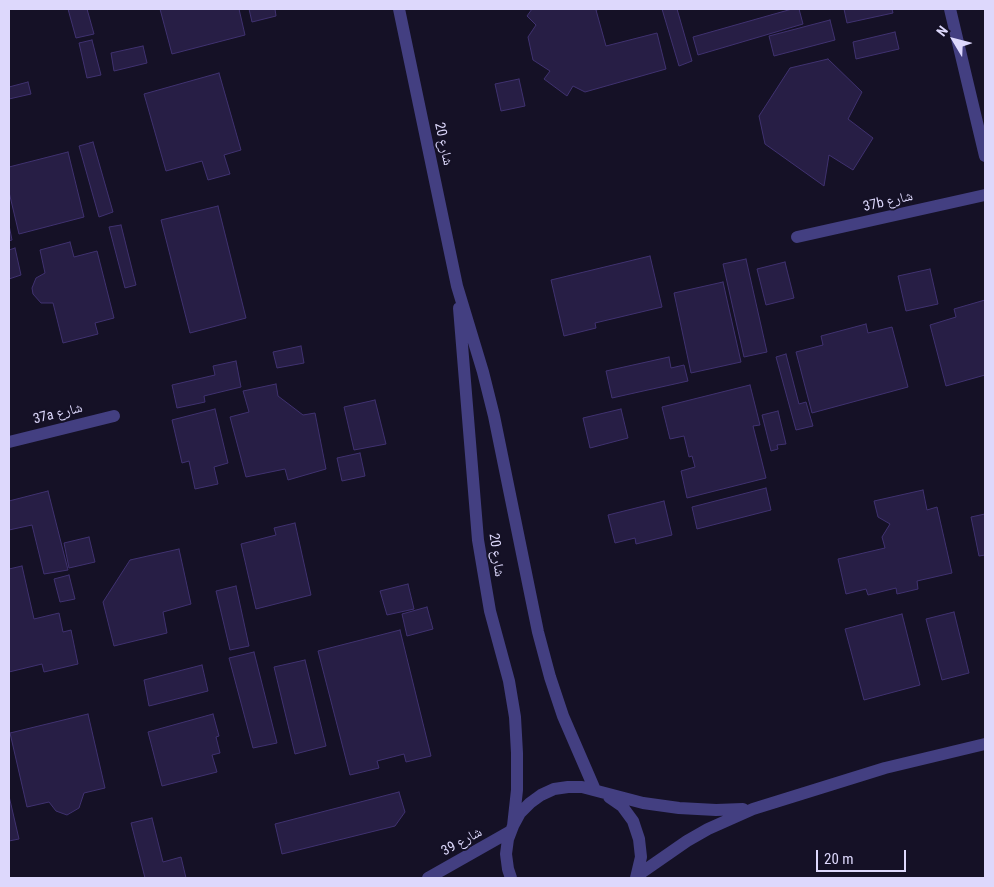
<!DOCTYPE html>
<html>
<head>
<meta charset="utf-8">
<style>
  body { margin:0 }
  #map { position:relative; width:994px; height:887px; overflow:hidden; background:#151126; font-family:"Roboto Condensed",sans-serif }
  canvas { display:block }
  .frame { position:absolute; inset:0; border:10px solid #ddd8fc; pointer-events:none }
  .north { position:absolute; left:929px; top:15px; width:50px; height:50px; -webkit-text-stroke:4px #151126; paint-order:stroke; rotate:307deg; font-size:14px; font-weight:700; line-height:20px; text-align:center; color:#ddd8fc }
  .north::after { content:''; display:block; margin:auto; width:18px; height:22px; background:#ddd8fc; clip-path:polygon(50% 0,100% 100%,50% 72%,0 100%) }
  .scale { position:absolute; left:816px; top:850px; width:90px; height:22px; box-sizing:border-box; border:2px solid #ddd8fc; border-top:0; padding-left:6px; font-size:15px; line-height:18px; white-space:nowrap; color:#ddd8fc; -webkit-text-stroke:4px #151126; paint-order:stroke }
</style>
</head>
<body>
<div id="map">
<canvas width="994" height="887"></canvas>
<div class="frame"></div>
<div class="north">N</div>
<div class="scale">20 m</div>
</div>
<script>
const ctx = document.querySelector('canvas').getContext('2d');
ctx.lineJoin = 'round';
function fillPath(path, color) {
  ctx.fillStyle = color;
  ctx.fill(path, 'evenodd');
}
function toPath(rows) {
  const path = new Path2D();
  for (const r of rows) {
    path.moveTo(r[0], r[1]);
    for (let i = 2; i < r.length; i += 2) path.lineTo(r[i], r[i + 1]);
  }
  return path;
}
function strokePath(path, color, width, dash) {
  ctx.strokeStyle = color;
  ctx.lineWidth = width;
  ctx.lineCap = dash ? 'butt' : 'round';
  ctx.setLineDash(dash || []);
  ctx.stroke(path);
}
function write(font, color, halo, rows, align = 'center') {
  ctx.font = font + ' "Roboto Condensed","Noto Naskh Arabic",sans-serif';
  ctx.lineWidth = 4;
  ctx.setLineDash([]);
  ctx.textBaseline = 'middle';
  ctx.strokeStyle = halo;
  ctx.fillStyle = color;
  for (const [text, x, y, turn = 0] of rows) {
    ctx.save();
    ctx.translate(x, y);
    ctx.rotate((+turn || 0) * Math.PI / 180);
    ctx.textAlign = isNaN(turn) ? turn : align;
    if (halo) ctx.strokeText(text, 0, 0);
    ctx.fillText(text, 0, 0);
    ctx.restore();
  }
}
const building = toPath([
  [68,9,87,9,94,34,76,38,68,9],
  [160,9,239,9,245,35,172,54,160,9],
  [249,9,275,9,276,16,252,22,249,9],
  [532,9,600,9,596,10,606,46,657,33,666,69,585,92,573,86,567,96,544,79,550,71,533,60,528,37,536,25,527,16,532,9],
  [662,9,677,9,692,61,679,66,662,9],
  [792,9,799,9,803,24,698,55,693,37,792,9],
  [844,9,892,9,893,13,847,23,844,9],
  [830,20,835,40,774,56,769,36,830,20],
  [895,32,899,49,856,59,853,42,895,32],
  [92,40,101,75,87,78,79,43,92,40],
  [143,46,147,63,114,71,111,53,143,46],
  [828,59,862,92,848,119,873,138,853,170,829,155,824,186,765,144,759,116,790,68,828,59],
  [219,73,241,150,224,155,230,174,208,180,202,161,166,171,144,94,219,73],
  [519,79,525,106,501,111,495,84,519,79],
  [28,82,31,94,9,99,9,87,28,82],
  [93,142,113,212,99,217,79,146,93,142],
  [68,152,84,217,19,234,9,192,9,167,68,152],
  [218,206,246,318,190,333,161,220,218,206],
  [9,225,12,240,9,241,9,225],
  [121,225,136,285,125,288,109,227,121,225],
  [70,242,74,257,97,251,114,318,95,323,98,334,63,343,53,303,41,303,33,294,32,288,36,278,45,273,40,250,70,242],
  [15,248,21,275,9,279,9,250,15,248],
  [650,256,662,307,595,323,596,328,564,336,551,280,650,256],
  [746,259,767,352,744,357,723,264,746,259],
  [785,262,794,298,766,305,757,269,785,262],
  [930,269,938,304,906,311,898,276,930,269],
  [723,282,741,362,691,373,674,293,723,282],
  [985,300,985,375,946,386,930,325,956,317,954,309,985,300],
  [866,324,868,333,892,327,908,387,812,413,796,352,823,345,821,336,866,324],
  [301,346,304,363,277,368,273,352,301,346],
  [786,354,799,404,806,402,813,426,796,430,776,357,786,354],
  [669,357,671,368,684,365,688,381,612,398,606,371,669,357],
  [236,361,241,387,204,396,205,402,177,408,172,385,215,375,213,366,236,361],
  [276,384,278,396,303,415,315,413,326,469,288,480,285,469,246,477,230,417,249,412,243,391,276,384],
  [750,385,760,425,753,426,766,478,687,498,681,471,695,467,692,456,689,457,684,436,670,439,662,407,750,385],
  [375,400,386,444,354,450,344,407,375,400],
  [215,409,228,463,214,467,218,484,195,489,189,461,182,463,172,420,215,409],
  [621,409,628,438,590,448,583,418,621,409],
  [778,411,786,444,777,445,778,449,771,451,762,415,778,411],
  [360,453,365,476,342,481,337,458,360,453],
  [766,488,771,510,697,529,692,507,766,488],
  [923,490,927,510,937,507,952,573,917,581,918,589,897,594,896,588,868,595,866,589,846,594,838,559,885,548,882,537,890,524,878,517,874,501,923,490],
  [48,491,68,570,44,574,32,525,9,530,9,501,48,491],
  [664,501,672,535,636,544,635,538,615,543,608,515,664,501],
  [985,514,985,555,979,556,971,517,985,514],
  [295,523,311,595,256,609,241,544,276,535,274,528,295,523],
  [89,537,95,562,69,568,64,543,89,537],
  [179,549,191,604,163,612,167,633,114,646,103,602,130,560,179,549],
  [22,566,34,619,59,613,63,632,71,630,78,664,44,672,42,664,9,672,9,569,22,566],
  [69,575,75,599,60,602,54,579,69,575],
  [408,584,414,609,387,615,380,591,408,584],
  [236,586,249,646,230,650,216,591,236,586],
  [427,607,433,629,407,636,402,614,427,607],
  [954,612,969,673,942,680,926,619,954,612],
  [902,614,920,685,864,700,845,629,902,614],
  [400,630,431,756,406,762,404,754,377,761,379,768,350,775,318,651,400,630],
  [254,652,277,743,253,748,229,658,254,652],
  [305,660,326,746,295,754,274,667,305,660],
  [202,665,208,691,149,706,144,680,202,665],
  [88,714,105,788,84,793,79,808,67,815,56,811,49,802,27,807,10,733,88,714],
  [213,714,219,736,216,737,220,753,212,755,217,772,162,786,148,732,213,714],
  [399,792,405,812,395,826,282,854,275,824,399,792],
  [9,796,19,839,9,841,9,796],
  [152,818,163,862,181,857,186,878,145,878,131,823,152,818]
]);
const minor = toPath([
  [399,9,457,286,483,372,494,416,538,632,550,677,563,716,595,790],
  [950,9,985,156],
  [797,237,985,195],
  [459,308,478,540,490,611,509,681,515,717,517,753,517,790,513,826],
  [9,442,114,416],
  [609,797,622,806,633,821,639,839,641,857,636,878],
  [638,875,687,841,708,829,753,809,885,768,985,744],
  [428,878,511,831],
  [511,878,508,869,506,854,508,839,513,826,520,813,530,803,541,795,554,789,568,787,582,787,643,803,679,808,716,810,743,809]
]);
const streetNames = [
  ["شارع 20",443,144,78],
  ["37b شارع",888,202,-13],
  ["37a شارع",58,414,-14],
  ["شارع 20",496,555,82],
  ["شارع 39",462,842,-29]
];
fillPath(building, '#271e45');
strokePath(building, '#403270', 1);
strokePath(minor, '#433f81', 12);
write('14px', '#ddd8fc', '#151126', streetNames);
</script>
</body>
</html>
